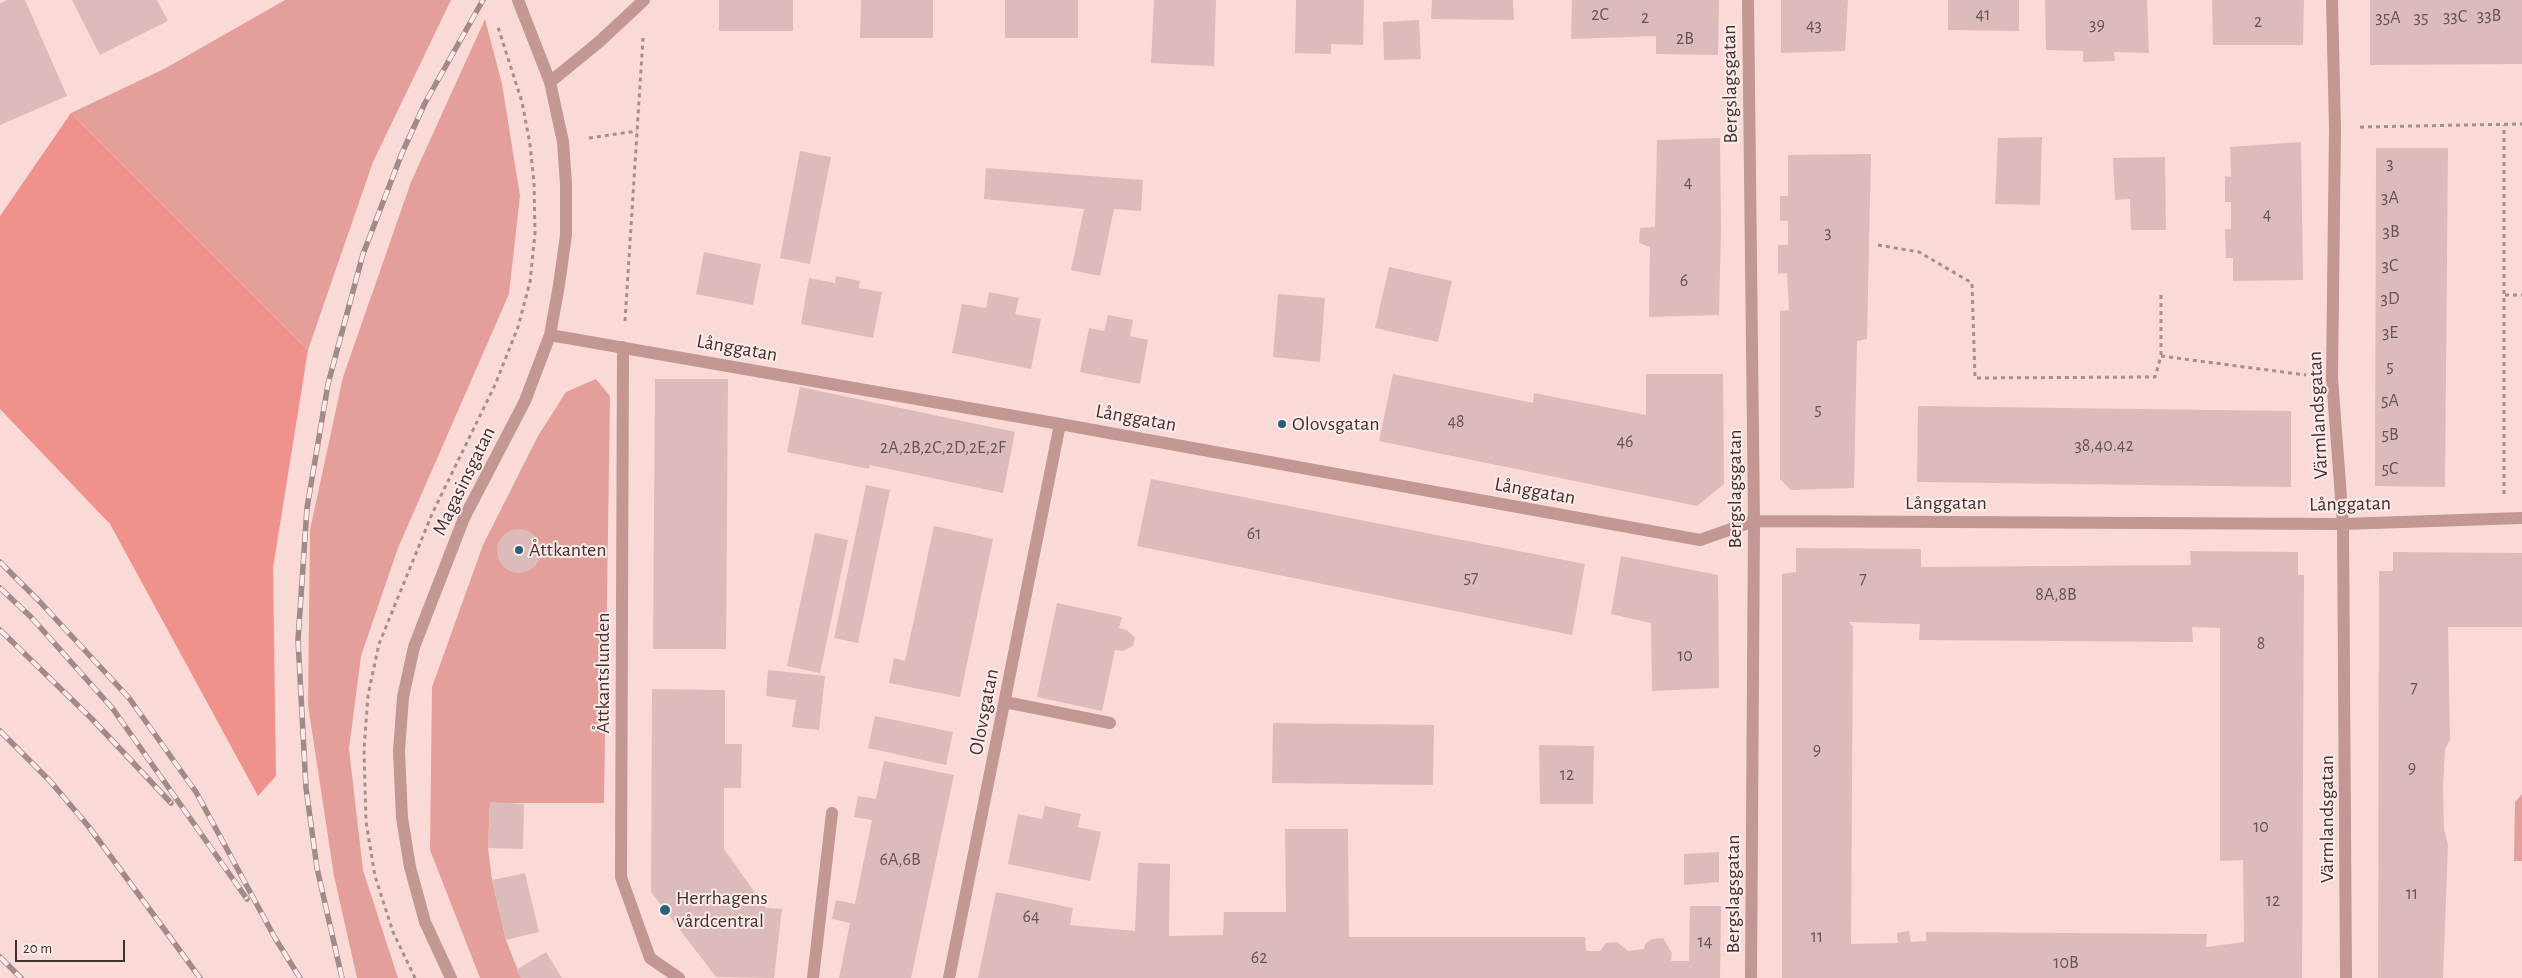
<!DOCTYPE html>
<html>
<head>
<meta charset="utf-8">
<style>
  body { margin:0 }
  #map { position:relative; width:2522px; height:978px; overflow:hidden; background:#fadad7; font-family:"Alegreya Sans",sans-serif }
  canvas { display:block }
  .scale { position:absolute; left:15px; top:940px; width:110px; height:22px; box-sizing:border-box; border:2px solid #3f3231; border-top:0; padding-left:6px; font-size:15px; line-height:18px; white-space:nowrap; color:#3f3231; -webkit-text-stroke:4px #feebe9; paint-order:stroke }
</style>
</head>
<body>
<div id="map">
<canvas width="2522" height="978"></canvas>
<div class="scale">20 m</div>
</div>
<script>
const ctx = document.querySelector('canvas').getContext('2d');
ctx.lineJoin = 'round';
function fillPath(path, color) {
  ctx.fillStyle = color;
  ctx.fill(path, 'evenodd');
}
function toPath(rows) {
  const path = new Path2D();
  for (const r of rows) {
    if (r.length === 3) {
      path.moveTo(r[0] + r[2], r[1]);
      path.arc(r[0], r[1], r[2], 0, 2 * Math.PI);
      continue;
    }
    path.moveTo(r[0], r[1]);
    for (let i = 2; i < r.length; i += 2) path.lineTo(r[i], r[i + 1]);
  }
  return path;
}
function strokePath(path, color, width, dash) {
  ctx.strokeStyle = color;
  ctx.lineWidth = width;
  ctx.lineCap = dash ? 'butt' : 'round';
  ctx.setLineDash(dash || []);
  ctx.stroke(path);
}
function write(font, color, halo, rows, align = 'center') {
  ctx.font = font + ' "Alegreya Sans",sans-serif';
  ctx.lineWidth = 4;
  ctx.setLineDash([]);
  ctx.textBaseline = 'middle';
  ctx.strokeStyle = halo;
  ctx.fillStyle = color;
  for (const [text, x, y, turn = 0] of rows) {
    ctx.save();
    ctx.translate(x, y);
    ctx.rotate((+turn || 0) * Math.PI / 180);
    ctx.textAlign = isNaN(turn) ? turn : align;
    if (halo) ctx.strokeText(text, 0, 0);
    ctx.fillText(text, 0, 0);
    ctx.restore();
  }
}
const green = toPath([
  [285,0,451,0,373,162,308,350,71,113,164,69],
  [485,19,502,84,520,196,509,294,398,548,361,656,349,749,363,870,398,978,357,978,334,876,308,705,310,530,343,377,411,182],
  [596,379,610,396,604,803,490,803,488,848,492,880,506,940,521,978,480,978,430,850,432,687,483,545,538,436,566,392],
  [2522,794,2522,861,2514,861,2515,802]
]);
const forest = toPath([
  [71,113,308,350,273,568,276,776,258,796,110,524,0,409,0,216]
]);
const building = toPath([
  [8,0,25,0,67,96,0,125,0,3],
  [72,0,157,0,168,21,100,55],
  [719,0,793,0,793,31,719,31],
  [861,0,933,0,933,38,860,38],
  [1005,0,1078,0,1078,38,1005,38],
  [1154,0,1216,0,1214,66,1151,63],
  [1296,0,1364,0,1363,45,1331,44,1331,54,1295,53],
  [1432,0,1513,0,1514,20,1431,19],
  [1572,0,1719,0,1718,55,1656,54,1656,36,1571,39],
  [1781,0,1848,0,1845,51,1781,53],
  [1948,0,2019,0,2019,31,1948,30],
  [2045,0,2147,0,2149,53,2114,52,2115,61,2083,62,2083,51,2046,50],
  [2212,0,2304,0,2303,45,2213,45],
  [2370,0,2522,0,2522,64,2370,65],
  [1419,20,1421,59,1384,60,1383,22],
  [2042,137,2040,205,1995,204,1998,138],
  [1720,138,1721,228,1719,315,1649,317,1650,247,1639,243,1640,228,1655,227,1657,140],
  [2301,142,2303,280,2233,281,2233,258,2226,258,2225,229,2231,229,2231,202,2225,202,2225,176,2231,177,2230,147],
  [2376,148,2448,148,2445,487,2375,486],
  [800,151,831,157,810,264,780,258],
  [1871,154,1867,339,1857,341,1854,488,1791,490,1780,479,1780,311,1789,310,1787,273,1778,274,1778,245,1788,245,1788,221,1780,221,1780,196,1788,196,1788,155],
  [2165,157,2166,230,2131,230,2130,199,2115,200,2113,158],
  [986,168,1143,180,1141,211,1114,209,1100,276,1071,270,1084,209,984,199],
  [704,252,761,264,753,305,696,294],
  [1389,267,1452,281,1438,342,1375,328],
  [836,276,860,281,859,288,882,292,873,338,801,324,809,278,835,283],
  [989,292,1019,298,1015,314,1041,319,1031,369,952,353,962,304,986,308],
  [1278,294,1325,298,1320,362,1273,357],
  [1108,315,1133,320,1130,336,1148,340,1140,384,1080,372,1089,328,1104,331],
  [1393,374,1533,403,1534,393,1646,415,1646,374,1723,374,1724,484,1697,506,1379,441],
  [655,379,728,379,726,649,653,649],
  [800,387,1015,432,1003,493,870,465,869,469,787,452],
  [1918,406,2291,411,2291,487,1917,482],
  [1151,479,1585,564,1572,635,1137,546],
  [866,485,890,490,858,643,834,638],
  [934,526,993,539,960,697,889,683,894,658,905,661],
  [519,551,22],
  [815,533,848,540,820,673,787,666],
  [1796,548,1921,549,1921,567,2191,565,2190,551,2298,552,2298,575,2304,575,2302,978,1782,978,1782,574,1796,572],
  [1849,622,1920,624,1919,640,2193,642,2192,627,2220,628,2220,861,2243,860,2244,942,2206,947,2207,934,1926,932,1926,941,1911,942,1909,931,1897,933,1898,943,1851,944,1853,627],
  [2393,552,2522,553,2522,627,2448,627,2450,740,2445,749,2443,787,2444,829,2448,845,2443,978,2378,978,2379,571,2393,571],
  [1621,556,1718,575,1719,688,1652,691,1651,623,1611,614],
  [1057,603,1122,617,1119,628,1127,630,1135,638,1133,646,1123,651,1115,650,1102,711,1037,697],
  [768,670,825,676,819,730,792,727,796,700,766,696],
  [652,689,725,690,725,744,742,744,741,788,724,788,724,849,766,908,782,909,774,978,716,977,651,892],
  [875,716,953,732,946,765,868,748],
  [1273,723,1434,725,1433,785,1272,783],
  [1539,745,1594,746,1593,804,1540,804],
  [884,761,954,775,911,978,839,978,850,923,832,919,836,900,855,904,872,820,854,817,858,796,876,799],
  [490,802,524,804,523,849,488,848],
  [1045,806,1081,814,1078,827,1101,832,1090,881,1008,864,1018,814,1042,819],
  [1285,829,1348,829,1349,937,1585,937,1586,951,1600,951,1606,943,1617,942,1628,951,1644,949,1645,944,1652,939,1663,938,1672,953,1671,961,1689,961,1690,906,1721,906,1720,978,978,978,996,892,1073,908,1070,925,1135,931,1138,863,1170,864,1169,936,1223,935,1224,912,1286,912],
  [1719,852,1719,882,1684,885,1684,854],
  [525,873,539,932,506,940,492,880],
  [546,952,562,978,521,978,516,970]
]);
const path = toPath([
  [2360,127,2522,124],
  [589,138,637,131],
  [1878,245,1919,252,1972,283,1975,378,2155,377,2161,356,2306,375],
  [2161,295,2161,356],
  [2505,295,2522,295],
  [625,321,643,38],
  [2504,494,2504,125],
  [415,978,393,932,375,876,366,822,364,750,368,695,379,644,432,514,495,385,518,327,530,282,535,233,534,183,530,144,522,102,497,24]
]);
const minor = toPath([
  [1748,0,1754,521,1751,978],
  [2332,0,2335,128,2332,378,2343,524,2346,978],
  [550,82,599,42,644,0],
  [550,335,1060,424,1700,540,1754,521,2343,524,2522,518],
  [623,347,621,877,650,958,679,978],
  [1005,702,1110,723],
  [451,978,425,922,410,867,402,818,399,751,403,697,414,647,464,518,525,401,550,335,559,285,566,235,566,184,563,142,550,82,518,0],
  [813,978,832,813],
  [949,978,1060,424]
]);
const rail = toPath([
  [0,562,40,602,129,698,196,792,275,938,300,978],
  [0,588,31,617,113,709,247,899],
  [0,630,92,719,171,803],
  [0,731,50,781,89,827,200,978],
  [0,957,21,978],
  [342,978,317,868,306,788,298,640,307,508,328,384,363,254,402,153,425,103,483,0]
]);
const markers = [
  [1282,424,5,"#295f7a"],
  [519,550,5,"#295f7a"],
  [665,910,6,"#295f7a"]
];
const numberNames = [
  ["2C",1600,15],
  ["41",1983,15],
  ["33B",2489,16],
  ["33C",2455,17],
  ["2",1645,18],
  ["35A",2388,18],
  ["35",2421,18],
  ["2",2258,22],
  ["39",2097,25],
  ["43",1814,26],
  ["2B",1685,39],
  ["3",2390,164],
  ["4",1688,183],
  ["3A",2390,198],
  ["4",2267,215],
  ["3B",2391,232],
  ["3",1828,233],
  ["3C",2390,266],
  ["6",1684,281],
  ["3D",2390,299],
  ["3E",2390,333],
  ["5",2390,367],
  ["5A",2390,401],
  ["5",1818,410],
  ["48",1456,422],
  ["5B",2390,435],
  ["46",1625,442],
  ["38,40.42",2104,446],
  ["2A,2B,2C,2D,2E,2F",943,448],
  ["5C",2390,469],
  ["61",1254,534],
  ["57",1471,578],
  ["7",1863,579],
  ["8A,8B",2056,595],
  ["8",2261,644],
  ["10",1685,656],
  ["7",2414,688],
  ["9",1817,750],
  ["9",2412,768],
  ["12",1567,775],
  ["10",2261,827],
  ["6A,6B",900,860],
  ["11",2412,894],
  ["12",2273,901],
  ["64",1031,917],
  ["11",1817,937],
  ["14",1705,942],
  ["62",1259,958],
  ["10B",2066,963]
];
const streetNames = [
  ["Bergslagsgatan",1730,84,-91],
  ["Långgatan",737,348,10],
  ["Värmlandsgatan",2318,415,-93],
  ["Långgatan",1136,418,10],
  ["Magasinsgatan",464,481,-64],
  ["Bergslagsgatan",1735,489,-90],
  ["Långgatan",1535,491,10],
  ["Långgatan",1946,503],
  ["Långgatan",2350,504,-1],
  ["Åttkantslunden",603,673,-90],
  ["Olovsgatan",984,712,-79],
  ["Värmlandsgatan",2327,819,-90],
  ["Bergslagsgatan",1733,894,-90]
];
const poiNames = [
  ["Olovsgatan",1292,424],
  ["Åttkanten",529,550],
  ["Herrhagens",676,898],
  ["vårdcentral",676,921]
];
fillPath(green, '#e59f9a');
fillPath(forest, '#f0928c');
fillPath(building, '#dcbcba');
strokePath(path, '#a68e8c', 3, [4, 4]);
strokePath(minor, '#c29794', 12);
strokePath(rail, '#a18a88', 5.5);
strokePath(rail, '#feebe9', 4, [11]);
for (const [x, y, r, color] of markers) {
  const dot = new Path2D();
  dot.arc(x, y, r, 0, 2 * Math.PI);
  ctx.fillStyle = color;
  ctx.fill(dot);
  strokePath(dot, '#feebe9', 2);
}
write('18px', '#665453', null, numberNames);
write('20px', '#3f3231', '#feebe9', streetNames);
write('20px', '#3f3231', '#feebe9', poiNames, 'left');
</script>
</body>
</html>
